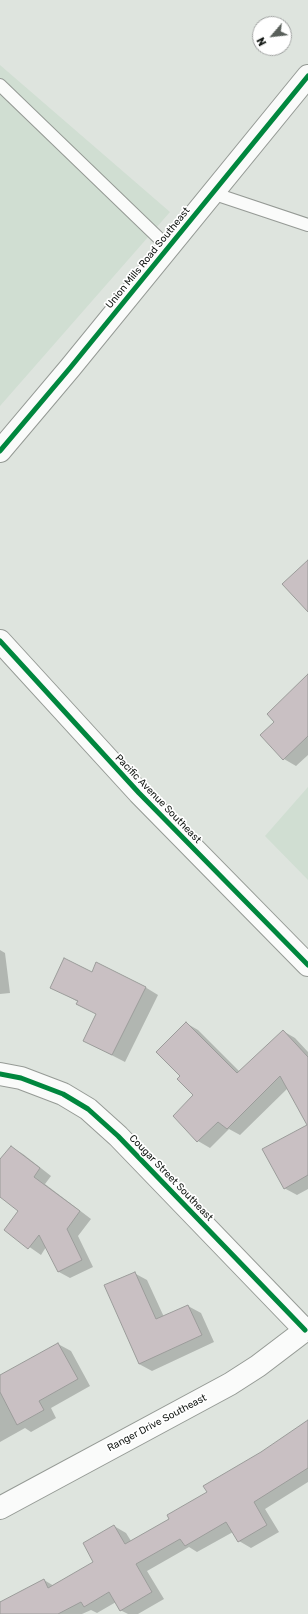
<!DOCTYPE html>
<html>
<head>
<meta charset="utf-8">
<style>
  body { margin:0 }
  #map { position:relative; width:308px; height:1614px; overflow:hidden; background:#dee4de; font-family:Rubik,sans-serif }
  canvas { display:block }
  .north { position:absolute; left:252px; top:16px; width:40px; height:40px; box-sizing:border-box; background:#fff; border:1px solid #a0a2a1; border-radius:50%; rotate:242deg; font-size:11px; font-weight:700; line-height:16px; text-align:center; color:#121713 }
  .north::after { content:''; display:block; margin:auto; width:14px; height:18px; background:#595f5a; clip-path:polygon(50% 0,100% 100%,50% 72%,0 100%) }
</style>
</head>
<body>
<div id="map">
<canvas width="308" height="1614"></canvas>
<div class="north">N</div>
</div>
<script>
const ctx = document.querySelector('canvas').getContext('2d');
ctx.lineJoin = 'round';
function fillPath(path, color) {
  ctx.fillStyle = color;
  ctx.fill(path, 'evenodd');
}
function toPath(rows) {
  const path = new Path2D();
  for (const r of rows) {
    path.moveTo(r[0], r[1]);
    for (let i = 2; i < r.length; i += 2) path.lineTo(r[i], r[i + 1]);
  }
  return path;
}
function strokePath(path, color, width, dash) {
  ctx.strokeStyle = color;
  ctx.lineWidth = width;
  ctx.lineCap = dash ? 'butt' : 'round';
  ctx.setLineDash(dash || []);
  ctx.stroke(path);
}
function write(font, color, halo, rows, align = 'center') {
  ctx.font = font + ' Rubik,sans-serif';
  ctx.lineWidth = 3.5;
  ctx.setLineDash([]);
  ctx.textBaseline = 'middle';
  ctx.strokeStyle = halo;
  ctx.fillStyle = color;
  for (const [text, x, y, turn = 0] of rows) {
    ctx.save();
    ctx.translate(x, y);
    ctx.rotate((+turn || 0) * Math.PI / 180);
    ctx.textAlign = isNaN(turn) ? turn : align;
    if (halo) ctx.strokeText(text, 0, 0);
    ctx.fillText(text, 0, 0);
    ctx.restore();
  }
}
const built = toPath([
  [0,65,170,212,0,406],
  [308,787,308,880,265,836]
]);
const shadow = toPath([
  [308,679,308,755,296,766,284,759,275,722],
  [0,950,5,953,10,993,0,994],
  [92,973,145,987,158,995,125,1062,84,1041,97,1014,78,1002,52,987],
  [186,1023,198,1030,240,1072,283,1031,295,1038,308,1052,308,1124,288,1088,240,1135,229,1129,210,1148,198,1141,195,1095,182,1076],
  [308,1125,308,1189,297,1195,284,1188],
  [11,1147,23,1154,51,1176,45,1184,91,1219,78,1236,93,1267,70,1278,59,1272,46,1247,41,1255,5,1230,20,1211,0,1196,0,1161],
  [134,1273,147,1280,164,1317,188,1306,201,1313,214,1342,152,1371,139,1364],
  [58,1344,71,1351,90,1386,51,1408,56,1418,31,1432,25,1428,0,1442,0,1376],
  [308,1422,308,1482,265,1509,279,1532,251,1548,239,1541,233,1532,197,1552,189,1547,147,1571,164,1599,138,1614,128,1614,120,1610,116,1602,97,1613,91,1610,82,1614,0,1614,0,1601,2,1602,44,1580,54,1586,95,1563,114,1526,126,1533,131,1541,170,1519,261,1453]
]);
const building = toPath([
  [308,560,308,612,282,584,308,560],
  [308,674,308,736,283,760,260,735,274,722,267,714,308,674],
  [64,958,92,972,96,962,146,987,112,1055,83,1041,96,1014,76,1004,78,1001,50,988,64,958],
  [186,1022,237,1073,283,1030,308,1057,308,1175,284,1189,262,1149,307,1125,280,1076,227,1129,218,1122,197,1142,173,1116,193,1095,177,1079,180,1076,156,1052,186,1022],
  [11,1146,40,1168,34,1177,80,1211,67,1229,82,1260,58,1272,39,1235,28,1249,4,1230,18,1211,0,1197,0,1159,11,1146],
  [135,1272,156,1319,188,1305,202,1335,139,1364,104,1285,135,1272],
  [58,1343,78,1379,39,1401,44,1410,17,1425,0,1392,0,1375,58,1343],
  [308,1420,308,1468,254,1502,267,1525,238,1542,226,1522,185,1546,180,1539,136,1564,152,1592,120,1611,109,1592,84,1607,81,1602,58,1614,0,1614,0,1602,44,1579,48,1588,93,1562,83,1543,114,1525,125,1544,169,1519,167,1515,207,1492,203,1486,261,1452,308,1420]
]);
const service = toPath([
  [0,85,168,247],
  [212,193,308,225]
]);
const minor = toPath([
  [0,1074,21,1078,63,1094,88,1109,118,1136,305,1330],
  [0,1508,230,1384,258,1366,308,1328]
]);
const tertiary = toPath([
  [0,451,70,368,308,76]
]);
const secondary = toPath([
  [0,641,139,793,308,965]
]);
const cycleway = toPath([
  [0,451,70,368,308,76],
  [0,641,139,793,308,965],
  [0,1074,21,1078,63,1094,88,1109,118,1136,305,1330]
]);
const streetNames = [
  ["Union Mills Road Southeast",148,258,-51],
  ["Pacific Avenue Southeast",158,799,46],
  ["Cougar Street Southeast",171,1178,46],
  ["Ranger Drive Southeast",157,1423,-28]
];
fillPath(built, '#d0ded2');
fillPath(shadow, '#0003');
fillPath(building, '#c9c0c3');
strokePath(building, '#9b9c9a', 1);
strokePath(service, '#959a95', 14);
strokePath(minor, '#959a95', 24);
strokePath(tertiary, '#959a95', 24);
strokePath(secondary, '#959a95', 24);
strokePath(service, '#fafbfa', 12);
strokePath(minor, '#fafbfa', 22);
strokePath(tertiary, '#fafbfa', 22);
strokePath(secondary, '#fafbfa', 22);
strokePath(cycleway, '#00873e', 5);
write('10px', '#121713', '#fff', streetNames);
</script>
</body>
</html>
